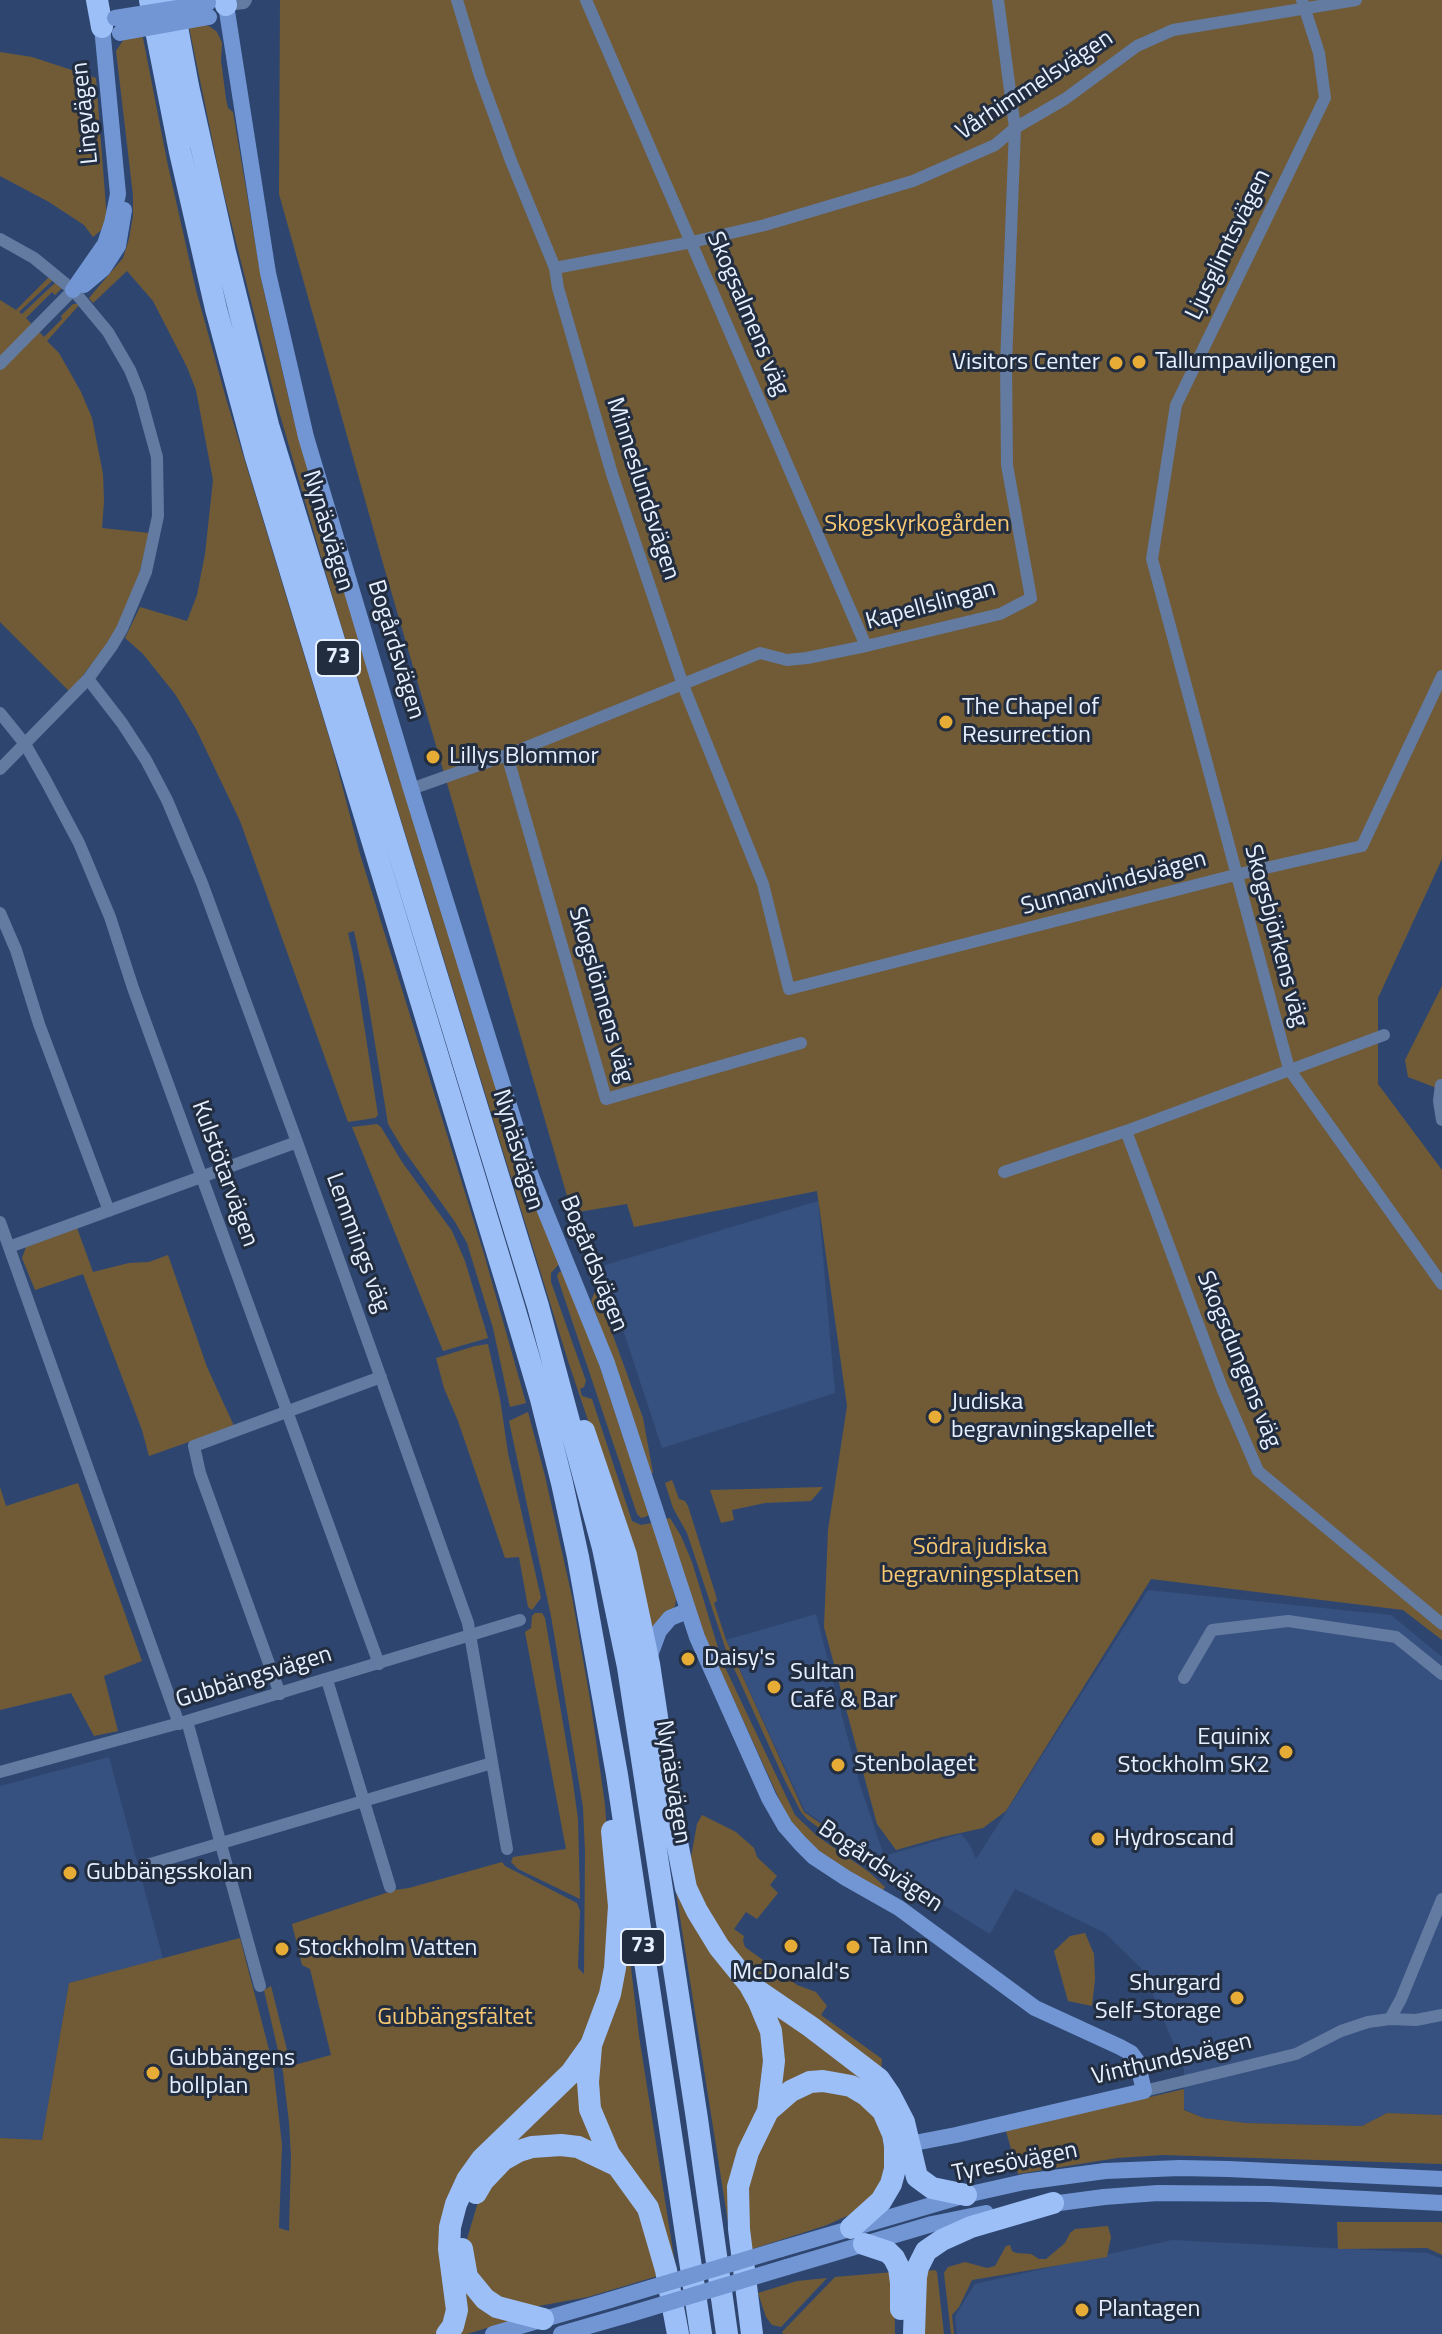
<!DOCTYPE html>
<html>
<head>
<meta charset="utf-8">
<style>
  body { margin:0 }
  canvas { display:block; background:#2e466f }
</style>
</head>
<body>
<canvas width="1442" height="2334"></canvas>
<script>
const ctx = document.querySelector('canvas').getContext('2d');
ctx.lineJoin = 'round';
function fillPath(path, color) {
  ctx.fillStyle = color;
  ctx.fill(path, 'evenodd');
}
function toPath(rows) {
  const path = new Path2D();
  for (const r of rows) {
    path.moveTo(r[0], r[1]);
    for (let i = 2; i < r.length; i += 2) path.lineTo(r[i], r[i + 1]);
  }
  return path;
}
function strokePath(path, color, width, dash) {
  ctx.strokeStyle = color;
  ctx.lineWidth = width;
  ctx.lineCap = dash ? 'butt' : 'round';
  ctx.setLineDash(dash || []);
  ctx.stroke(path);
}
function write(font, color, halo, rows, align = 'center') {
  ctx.font = font + ' "Titillium Web",sans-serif';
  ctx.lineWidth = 6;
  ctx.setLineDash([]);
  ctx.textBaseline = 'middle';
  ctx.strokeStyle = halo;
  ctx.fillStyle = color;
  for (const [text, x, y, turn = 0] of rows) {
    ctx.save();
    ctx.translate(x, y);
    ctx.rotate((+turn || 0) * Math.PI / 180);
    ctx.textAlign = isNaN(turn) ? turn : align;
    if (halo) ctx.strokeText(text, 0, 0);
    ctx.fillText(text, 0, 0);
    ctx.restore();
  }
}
const built = toPath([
  [818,1201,835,1393,662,1448,602,1266],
  [1148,1590,1391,1615,1442,1657,1442,2115,1387,2113,1362,2126,1246,2123,1203,2118,1184,2109,1184,2069,1143,1970,1105,1933,1015,1889,990,1934,928,1896,885,1862,873,1858,805,1811,726,1640,816,1614,859,1782,884,1856,961,1834,970,1845,976,1859],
  [109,1757,163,1959,69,1983,42,2140,0,2138,0,1786],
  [1172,2240,1427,2253,1442,2259,1442,2334,957,2334,955,2316,975,2284]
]);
const green = toPath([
  [280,0,1442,0,1442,859,1378,998,1378,1084,1442,1170,1442,1640,1403,1610,1151,1579,1006,1811,983,1828,942,1837,896,1850,877,1824,824,1627,828,1530,847,1406,817,1191,634,1227,627,1204,572,1213,380,553,279,194],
  [201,24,209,26,217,32,222,43,221,60,226,99,228,108,233,112,262,283,292,413,353,619,560,1263,551,1273,551,1282,586,1381,584,1387,580,1389,582,1396,592,1399,632,1521,641,1525,652,1523,676,1599,675,1606,651,1632,613,1494,569,1364,497,1132,337,612,276,401,221,182,189,27],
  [141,35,143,38,167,161,196,290,227,402,332,747,360,854,484,1254,526,1403,510,1407,493,1328,467,1243,455,1222,403,1149,388,1124,365,982,354,931,348,933,353,954,378,1115,375,1118,348,1122,240,821,196,729,175,694,143,654,125,638,140,607,187,621,197,595,205,554,213,480,196,390,187,367,153,301,127,271,93,303,89,298,123,258,129,239,133,216,133,195,116,51,124,39],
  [0,52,32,57,96,78,107,220,105,227,93,237,84,225,49,202,0,176],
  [50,276,52,281,19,312,22,314,56,282,62,288,55,295,52,292,26,318,44,337,62,319,61,316,73,304,80,304,47,341,59,353,81,392,92,418,103,474,104,501,102,528,149,533,139,575,113,636,70,692,0,622,0,300,16,310],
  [1442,986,1442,1098,1434,1087,1408,1077,1405,1060],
  [377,1124,381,1127,402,1162,452,1231,465,1261,488,1338,443,1351,352,1127],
  [77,1228,93,1272,129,1263,149,1262,168,1255,207,1367,234,1426,149,1456,142,1430,83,1274,35,1290,22,1258,26,1247],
  [563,1271,594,1349,649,1515,645,1517,641,1518,637,1514,557,1276,559,1272],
  [596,1289,643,1418,653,1473,651,1473,591,1301],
  [488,1344,500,1399,508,1453,541,1598,532,1610,528,1607,519,1557,505,1558,458,1421,444,1388,436,1358,475,1346],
  [528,1412,545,1476,572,1597,591,1705,605,1805,610,1879,611,1967,581,2050,461,2181,452,2310,440,2331,435,2334,0,2334,0,2138,42,2140,69,1983,240,1938,273,2065,282,2145,279,2228,289,2231,291,2156,289,2122,283,2072,264,1990,271,1986,291,2066,331,2055,310,1969,302,1965,292,1924,395,1890,409,1888,502,1862,505,1866,577,1903,580,1911,578,1968,584,1974,585,1852,583,1807,551,1616,509,1421],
  [672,1480,679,1499,685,1501,688,1506,716,1596,717,1601,714,1603,726,1640,804,1812,872,1859,884,1863,888,1867,890,1882,807,1819,801,1812,785,1781,727,1653,687,1533,673,1508,665,1483],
  [78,1483,142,1661,104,1676,118,1731,94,1736,71,1693,0,1710,0,1487,6,1506],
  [823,1487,811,1501,765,1503,732,1510,734,1520,721,1523,710,1490],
  [670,1518,681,1536,692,1562,722,1661,795,1815,817,1836,869,1872,885,1887,882,1891,823,1856,798,1830,786,1814,706,1639,665,1519],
  [535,1613,542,1613,545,1618,572,1776,578,1819,580,1899,518,1869,511,1862,513,1857,566,1849,525,1632,531,1628,532,1616],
  [702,1815,736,1832,754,1848,757,1857,777,1876,770,1885,778,1893,757,1919,746,1912,734,1929,744,1936,743,1941,745,1947,797,1985,816,1992,827,2006,821,2015,882,2059,881,2072,746,1968,705,1916,689,1868,697,1824],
  [665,1822,678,1876,755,2007,769,2060,733,2254],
  [626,1925,639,2036,676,2270,614,2152,592,2082],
  [1085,1933,1094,1954,1095,1979,1092,2006,1068,2001,1054,1951,1070,1936],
  [764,2000,869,2078,857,2084,776,2097],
  [579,2069,595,2142,509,2148],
  [817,2089,856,2095,881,2119,887,2175,869,2206,827,2225,749,2250,744,2186,780,2107],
  [1184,2089,1184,2110,1204,2118,1246,2123,1362,2126,1387,2113,1442,2115,1442,2164,1163,2155,1117,2158,1018,2174,1006,2131],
  [558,2149,607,2167,645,2216,661,2275,588,2297,533,2307,504,2305,470,2272,467,2239,481,2192,510,2164],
  [1337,2222,1442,2222,1442,2255,1427,2248,1338,2249],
  [1108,2226,1111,2237,1107,2257,972,2280,959,2307,952,2315,954,2334,951,2334,944,2273,948,2267,965,2262,987,2268,995,2266,1006,2246,1010,2245,1012,2251,1016,2253,1031,2254,1039,2259,1046,2259,1065,2243,1070,2233,1075,2229],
  [935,2270,937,2272,944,2334,920,2334,927,2271],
  [456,2271,510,2321,467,2334,453,2334],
  [894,2272,895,2334,783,2334,782,2332,835,2277],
  [827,2278,781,2327,772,2325,766,2317,758,2293,797,2281]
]);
const street = toPath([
  [457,0,480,76,511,161,555,268,558,288,612,474,683,685,763,884,789,989,1235,875,1362,846,1442,676],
  [586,0,866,646],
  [1302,0,1319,53,1325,98,1176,405,1152,559,1289,1069,1442,1284],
  [226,5,244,3,246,0],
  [0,239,34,258,73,290,108,332,130,370,140,395,157,457,158,516,146,572,122,629,112,646,88,679,0,769],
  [555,268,692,242,765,225,913,181,995,145,1015,128,1065,99,1137,46,1173,30,1356,0],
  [0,364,73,290],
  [88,679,122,723,146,760,167,800,202,883,297,1142,468,1623,507,1849],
  [0,713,25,744,46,781,79,843,110,917,133,988,379,1664],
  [507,755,606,1099,801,1043],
  [411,789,507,755,760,653,787,660,807,658,866,646,1000,614,1031,598,1007,465,1006,364,1015,128,998,0],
  [0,913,16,950,39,1024,109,1211],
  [1441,1085,1439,1101,1442,1120],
  [1126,1131,1222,1388,1258,1471,1442,1624],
  [1004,1172,1126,1131,1384,1035],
  [0,1222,179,1724],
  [9,1247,297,1142],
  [1184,1678,1212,1630,1288,1621,1396,1637,1442,1674],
  [327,1680,390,1887],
  [280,1694,200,1473,194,1446,381,1377],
  [187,1721,260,1986],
  [0,1772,187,1721,520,1620],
  [147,1865,492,1763],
  [1390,2019,1401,1999,1442,1899],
  [1144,2091,1296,2054,1341,2031,1368,2022,1390,2019,1416,2020,1442,2015]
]);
const secondary = toPath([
  [226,5,268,273,306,437,411,789,531,1176,607,1363,697,1637,769,1798,785,1826,800,1843,814,1857,846,1878,899,1908,1035,2008,1120,2047,1131,2053,1137,2061,1144,2091,956,2135,909,2144],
  [84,285,103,269,118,246,124,210],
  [73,290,105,244,112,223,118,194,102,27],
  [649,1658,659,1631,670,1618,687,1611],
  [1044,2205,1104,2197,1158,2193,1270,2194,1442,2203],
  [781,2249,966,2195,1024,2182,1105,2171,1180,2168,1228,2169,1442,2179],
  [787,2267,932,2224,986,2213],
  [493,2334,610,2300],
  [561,2334,627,2315]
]);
const highway = toPath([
  [97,0,102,27],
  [150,0,180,152,216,309,255,454,513,1304,541,1399,562,1483,578,1557,617,1775,701,2334],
  [172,0,188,86,225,252,268,425,538,1306,603,1548,628,1667,697,2119,727,2334],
  [225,0,226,5],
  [584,1431,626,1555,649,1664,672,1817,686,1888,697,1911,719,1947,749,1984,759,2002,771,2031,774,2061,768,2111,748,2152,738,2187,739,2229,752,2334],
  [754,1988,811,2027,879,2079,890,2095,904,2122,917,2177,932,2188,966,2195],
  [591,2046,588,2082,590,2109,609,2154,648,2208,666,2270,678,2334],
  [768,2111,791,2091,810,2082,823,2081,851,2086,866,2095,883,2111,893,2134,895,2146,895,2169,891,2184,881,2201,851,2228],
  [476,2193,483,2181,503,2160,519,2151,532,2147,561,2145,578,2147,616,2165],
  [864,2244,888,2252,894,2258,899,2268,901,2283,901,2309],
  [462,2249,467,2277,485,2299,497,2307,543,2319],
  [447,2334,453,2326,457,2310,449,2249,450,2227,456,2204,467,2180,482,2159,571,2073,591,2045,610,1994,615,1968,619,1906,612,1831],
  [914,2334,916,2277,918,2267,926,2251,942,2240,971,2227,1053,2203]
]);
const secondaryBridge = toPath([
  [115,18,208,3],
  [120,33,209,17],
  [610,2300,781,2249],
  [627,2315,787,2267]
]);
const markers = [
  [1139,362,8,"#e6ac36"],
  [1116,363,8,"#e6ac36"],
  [946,722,8,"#e6ac36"],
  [433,757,8,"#e6ac36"],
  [935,1417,8,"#e6ac36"],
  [688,1659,8,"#e6ac36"],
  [774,1687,8,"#e6ac36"],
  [1286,1752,8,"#e6ac36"],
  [838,1765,8,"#e6ac36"],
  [1098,1839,8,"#e6ac36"],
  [70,1873,8,"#e6ac36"],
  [791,1946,8,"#e6ac36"],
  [853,1947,8,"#e6ac36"],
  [282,1949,8,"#e6ac36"],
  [1237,1998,8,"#e6ac36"],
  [153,2073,8,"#e6ac36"],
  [1082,2310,8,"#e6ac36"]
];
const shields = [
  [338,658,44],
  [643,1947,44]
];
const shieldNames = [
  ["73",338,658],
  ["73",643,1947]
];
const streetNames = [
  ["Vårhimmelsvägen",1035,86,-33],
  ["Lingvägen",86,113,-96],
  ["Ljusglimtsvägen",1229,245,-64],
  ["Skogsalmens väg",747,314,67],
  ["Minneslundsvägen",642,489,72],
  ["Nynäsvägen",327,531,73],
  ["Kapellslingan",931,606,-15],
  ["Bogårdsvägen",395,650,73],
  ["Sunnanvindsvägen",1114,884,-15],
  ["Skogsbjörkens väg",1275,936,75],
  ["Skogslönnens väg",600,995,74],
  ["Nynäsvägen",517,1150,73],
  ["Kulstötarvägen",224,1174,70],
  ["Lemmings väg",357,1243,70],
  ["Bogårdsvägen",593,1264,68],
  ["Skogsdungens väg",1238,1360,68],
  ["Gubbängsvägen",254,1678,-17],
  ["Nynäsvägen",672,1782,81],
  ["Bogårdsvägen",880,1867,34],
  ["Vinthundsvägen",1172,2060,-13],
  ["Tyresövägen",1015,2163,-11]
];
const poiNames = [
  ["Tallumpaviljongen",1155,362],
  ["Visitors Center",1100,363,"right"],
  ["The Chapel of",962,708],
  ["Resurrection",962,736],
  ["Lillys Blommor",449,757],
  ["Judiska",951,1403],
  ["begravningskapellet",951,1431],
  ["Daisy's",704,1659],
  ["Sultan",790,1673],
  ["Café & Bar",790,1701],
  ["Equinix",1270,1738,"right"],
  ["Stockholm SK2",1270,1766,"right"],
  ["Stenbolaget",854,1765],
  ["Hydroscand",1114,1839],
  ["Gubbängsskolan",86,1873],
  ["Ta Inn",869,1947],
  ["Stockholm Vatten",298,1949],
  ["McDonald's",791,1973,"center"],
  ["Shurgard",1221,1984,"right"],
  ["Self-Storage",1221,2012,"right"],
  ["Gubbängens",169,2059],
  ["bollplan",169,2087],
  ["Plantagen",1098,2310]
];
const parkNames = [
  ["Skogskyrkogården",917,525],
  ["Södra judiska",980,1548],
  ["begravningsplatsen",980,1576],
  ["Gubbängsfältet",455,2018]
];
fillPath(built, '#36507f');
fillPath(green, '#715b36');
strokePath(street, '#637aa1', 12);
strokePath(secondary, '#7296d4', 16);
strokePath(highway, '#9dbff8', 22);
strokePath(secondaryBridge, '#7296d4', 16);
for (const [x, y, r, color] of markers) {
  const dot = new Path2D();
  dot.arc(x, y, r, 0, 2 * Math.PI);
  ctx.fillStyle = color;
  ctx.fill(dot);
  strokePath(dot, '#222d40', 3);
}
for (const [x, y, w] of shields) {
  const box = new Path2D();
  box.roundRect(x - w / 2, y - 18, w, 36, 6);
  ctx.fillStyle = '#222d40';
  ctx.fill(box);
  strokePath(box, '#e6f0ff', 2);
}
write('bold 22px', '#e6f0ff', null, shieldNames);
write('24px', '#e6f0ff', '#222d40', streetNames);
write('24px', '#e6f0ff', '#222d40', poiNames, 'left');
write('24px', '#f8c872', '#222d40', parkNames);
</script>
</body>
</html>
